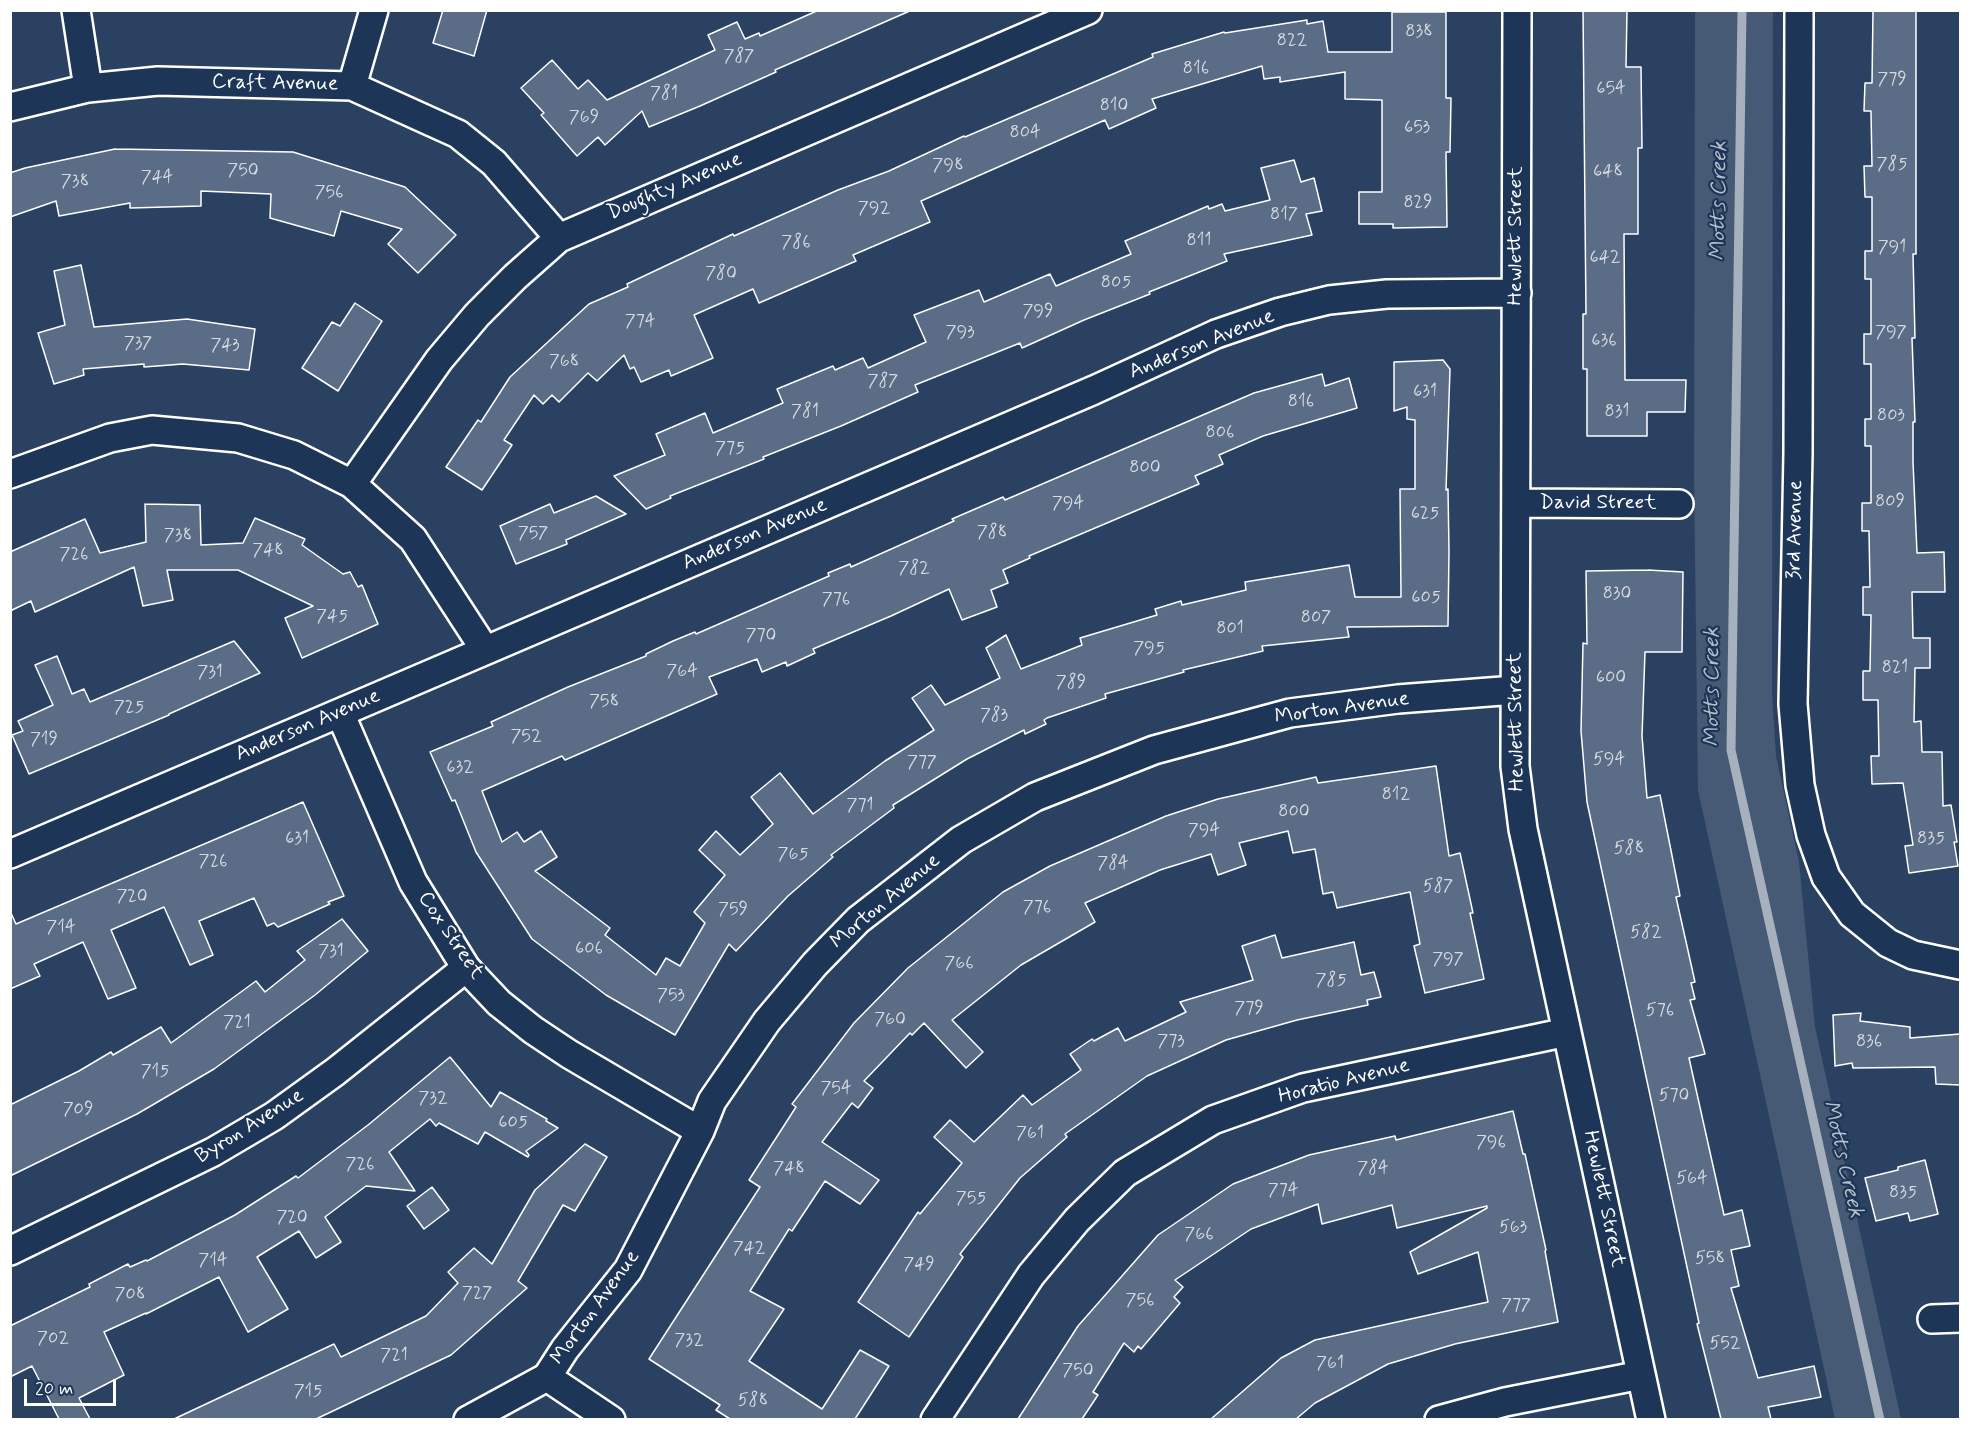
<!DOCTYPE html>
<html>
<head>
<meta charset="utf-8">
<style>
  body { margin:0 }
  #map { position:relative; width:1971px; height:1430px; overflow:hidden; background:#2a4161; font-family:Mynerve,sans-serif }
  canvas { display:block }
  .frame { position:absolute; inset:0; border:12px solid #fff; pointer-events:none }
  .scale { position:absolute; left:24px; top:1379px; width:92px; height:27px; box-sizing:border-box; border:3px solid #fff; border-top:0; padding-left:8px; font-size:18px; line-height:21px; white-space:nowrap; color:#fff; -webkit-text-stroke:4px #1d3557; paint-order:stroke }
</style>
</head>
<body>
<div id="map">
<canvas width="1971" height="1430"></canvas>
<div class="frame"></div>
<div class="scale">20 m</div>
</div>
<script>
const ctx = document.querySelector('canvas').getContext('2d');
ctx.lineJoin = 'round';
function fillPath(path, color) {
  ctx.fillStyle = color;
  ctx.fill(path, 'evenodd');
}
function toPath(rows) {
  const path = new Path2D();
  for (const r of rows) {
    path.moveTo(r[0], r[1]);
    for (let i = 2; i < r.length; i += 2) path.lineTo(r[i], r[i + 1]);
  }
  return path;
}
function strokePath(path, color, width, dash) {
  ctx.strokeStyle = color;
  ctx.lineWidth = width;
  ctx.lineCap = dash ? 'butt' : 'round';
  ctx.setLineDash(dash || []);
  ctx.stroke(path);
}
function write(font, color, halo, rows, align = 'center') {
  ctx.font = font + ' Mynerve,sans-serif';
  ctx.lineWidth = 4.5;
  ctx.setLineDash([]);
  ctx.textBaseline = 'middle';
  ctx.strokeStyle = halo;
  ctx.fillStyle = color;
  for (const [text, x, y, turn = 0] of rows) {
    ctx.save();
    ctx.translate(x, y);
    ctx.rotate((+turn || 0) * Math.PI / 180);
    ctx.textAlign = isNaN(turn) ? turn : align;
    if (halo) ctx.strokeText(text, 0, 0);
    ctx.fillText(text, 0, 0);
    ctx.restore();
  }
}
const green = toPath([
  [1695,11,1773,11,1772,694,1776,756,1799,862,1815,1027,1901,1419,1835,1419,1698,790,1694,477]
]);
const stream = toPath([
  [1742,10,1731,750,1880,1420]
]);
const building = toPath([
  [443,10,487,10,474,56,433,43,443,10],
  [819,10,912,10,775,70,776,72,700,106,649,127,642,111,605,145,598,137,577,156,541,115,544,113,521,88,552,60,578,89,588,80,607,100,715,50,708,35,737,22,745,39,759,33,760,36,819,10],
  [1583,10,1627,10,1626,67,1641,67,1642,148,1638,148,1638,234,1624,234,1625,380,1686,380,1685,412,1647,412,1647,436,1587,436,1587,369,1583,369,1583,314,1586,314,1583,10],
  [1873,10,1916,10,1916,254,1913,254,1915,338,1912,338,1915,422,1913,422,1913,462,1917,553,1944,552,1945,592,1912,592,1913,638,1930,638,1930,668,1915,668,1914,722,1921,721,1922,752,1942,752,1943,806,1951,805,1957,842,1954,842,1958,866,1909,873,1905,846,1913,845,1903,783,1872,784,1871,756,1879,756,1878,700,1863,700,1863,671,1870,671,1871,615,1863,615,1863,587,1870,587,1869,531,1862,531,1862,503,1871,503,1871,446,1865,446,1865,419,1871,419,1871,364,1864,364,1864,334,1871,334,1871,279,1865,279,1865,251,1872,251,1872,197,1865,197,1864,166,1872,166,1871,111,1864,111,1865,83,1872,83,1873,10],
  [1392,12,1446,12,1446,98,1451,98,1450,152,1446,152,1447,227,1393,228,1393,224,1359,224,1359,192,1382,192,1382,100,1345,99,1345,72,1280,82,1280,77,1264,79,1262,66,1152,99,1156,108,1109,129,1105,120,921,201,930,222,853,255,856,261,759,303,753,289,694,315,713,358,671,376,669,370,641,382,634,367,630,369,624,355,597,381,588,373,559,402,552,395,543,404,534,395,504,440,512,445,482,490,446,467,478,420,481,422,510,377,589,304,628,287,627,284,733,234,734,236,838,190,889,171,964,136,965,137,1153,57,1152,54,1224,32,1225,33,1307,20,1307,24,1323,21,1328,52,1392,52,1392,12],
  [115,149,293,152,405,187,456,235,418,273,388,244,402,229,341,211,334,236,270,218,271,194,201,191,201,206,130,208,130,203,59,216,56,201,10,217,10,173,25,168,115,149],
  [1294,160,1301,182,1314,178,1322,211,1306,214,1312,235,1224,254,1227,261,1149,292,1150,294,1084,320,1022,348,1020,343,915,385,918,392,841,426,763,457,764,459,670,496,671,498,646,509,614,476,665,455,656,434,705,413,713,433,783,403,777,389,833,366,835,370,863,358,868,368,926,342,914,315,979,290,984,302,1050,274,1056,286,1131,254,1125,241,1208,206,1209,209,1222,204,1225,211,1270,200,1261,168,1294,160],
  [81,265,94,327,187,319,255,329,249,370,183,364,144,367,144,364,83,369,84,375,54,384,38,333,65,325,54,271,81,265],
  [355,303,382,321,338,391,302,368,332,322,340,326,355,303],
  [1443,360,1450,369,1446,490,1448,489,1449,551,1448,626,1347,627,1349,637,1262,646,1263,651,1183,670,1184,672,1105,694,1106,698,1047,718,1044,720,1046,724,1025,734,1024,730,967,759,893,805,894,808,831,855,833,857,788,896,736,951,729,944,675,1035,606,995,532,939,476,852,455,800,452,801,430,752,493,726,491,722,568,687,646,656,646,654,673,641,695,632,696,634,829,576,828,573,850,564,851,567,954,521,952,519,1003,497,1005,500,1254,393,1322,374,1325,386,1349,378,1357,408,1263,436,1219,455,1223,464,1195,476,1199,484,1029,556,1030,558,1003,570,1008,583,991,590,997,607,962,620,949,589,891,616,813,649,815,653,787,666,786,662,762,672,757,659,709,677,717,694,565,760,562,756,482,791,502,842,517,832,524,842,541,831,557,857,535,871,610,928,605,935,656,975,666,958,680,966,705,923,694,912,725,875,699,850,716,831,740,855,773,824,751,797,780,773,813,814,885,761,934,730,912,698,931,685,945,705,1000,678,986,648,1006,635,1021,669,1082,645,1080,638,1157,615,1155,609,1181,601,1182,605,1246,590,1245,582,1349,565,1355,597,1401,597,1400,489,1415,489,1415,420,1407,419,1407,407,1394,411,1394,362,1443,360],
  [596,496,626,514,566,540,567,544,516,564,500,526,550,504,554,513,596,496],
  [145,504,200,505,201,545,243,543,255,518,305,539,302,545,343,574,350,572,358,587,362,585,378,624,302,658,285,618,313,606,238,570,167,570,173,600,143,606,134,567,35,612,31,601,10,611,10,552,85,519,100,553,146,542,145,504],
  [1648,570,1683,572,1682,652,1645,652,1642,736,1647,798,1660,795,1680,896,1676,897,1695,982,1691,983,1695,999,1690,1000,1705,1054,1689,1058,1724,1215,1742,1210,1750,1246,1731,1250,1739,1286,1731,1288,1758,1378,1814,1366,1821,1397,1768,1407,1771,1419,1721,1419,1697,1324,1699,1323,1587,802,1581,731,1583,643,1587,644,1586,571,1648,570],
  [234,641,260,673,169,714,169,715,29,774,12,735,23,731,18,721,53,705,35,665,57,656,72,694,84,689,90,702,234,641],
  [1436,766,1449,856,1460,853,1473,913,1470,913,1484,979,1425,993,1414,946,1420,944,1410,892,1337,908,1333,892,1323,894,1315,849,1293,853,1288,831,1239,843,1246,865,1218,875,1211,854,1160,870,1085,903,1095,922,1021,965,952,1020,983,1052,966,1068,924,1023,912,1035,910,1033,864,1081,873,1088,858,1108,852,1103,822,1142,879,1180,860,1204,825,1181,792,1231,789,1229,750,1291,784,1309,749,1361,822,1409,860,1350,889,1366,855,1419,730,1419,716,1410,720,1405,649,1359,760,1187,749,1180,796,1107,792,1104,854,1023,908,968,1003,892,1050,866,1166,816,1218,799,1316,777,1318,783,1436,766],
  [303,802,344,896,328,902,330,904,278,927,274,923,267,926,254,898,199,921,213,955,190,965,164,907,111,930,136,988,108,999,83,942,34,964,40,976,10,989,10,911,16,924,303,802],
  [342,919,368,951,315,995,214,1069,137,1114,10,1176,10,1105,79,1071,111,1052,113,1055,161,1027,171,1043,256,981,265,992,305,960,297,951,342,919],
  [1275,935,1282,958,1354,942,1361,975,1374,972,1381,997,1367,1000,1368,1005,1297,1020,1226,1040,1147,1076,1065,1134,1067,1137,1020,1178,960,1254,963,1257,909,1337,858,1302,918,1212,920,1214,962,1163,934,1137,950,1120,974,1142,1023,1095,1032,1105,1081,1070,1070,1054,1092,1039,1094,1041,1118,1028,1125,1041,1186,1012,1180,1002,1253,980,1242,946,1275,935],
  [1861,1013,1860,1021,1910,1027,1910,1038,1960,1034,1960,1085,1936,1084,1935,1067,1853,1068,1852,1063,1835,1066,1833,1015,1861,1013],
  [450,1057,491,1107,500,1092,547,1119,546,1121,558,1128,526,1151,529,1155,528,1157,485,1132,478,1144,439,1123,436,1126,430,1119,389,1152,415,1191,366,1186,325,1217,341,1242,316,1258,299,1231,257,1257,288,1309,248,1332,219,1277,146,1314,146,1313,104,1332,124,1375,79,1398,90,1419,59,1419,32,1366,10,1377,10,1326,90,1287,89,1284,128,1264,130,1267,146,1260,147,1261,235,1215,296,1176,298,1178,368,1125,450,1057],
  [1513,1111,1523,1154,1525,1154,1546,1250,1545,1251,1558,1322,1455,1344,1388,1364,1315,1403,1296,1419,1211,1419,1281,1358,1315,1340,1488,1302,1478,1252,1418,1274,1410,1252,1487,1208,1487,1206,1397,1228,1392,1205,1322,1224,1318,1204,1251,1229,1175,1280,1183,1287,1174,1297,1180,1303,1141,1349,1138,1346,1134,1352,1124,1343,1093,1392,1098,1395,1082,1419,1018,1419,1078,1326,1158,1235,1233,1184,1309,1155,1395,1136,1396,1140,1513,1111],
  [585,1144,607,1157,575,1211,563,1205,518,1281,527,1288,451,1355,316,1419,174,1419,334,1344,341,1357,426,1316,458,1283,448,1272,474,1248,492,1264,535,1190,585,1144],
  [1925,1160,1938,1214,1910,1221,1908,1213,1876,1221,1865,1178,1898,1170,1898,1167,1925,1160],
  [432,1187,449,1210,424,1229,407,1206,432,1187]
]);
const street = toPath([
  [76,10,88,88],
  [1517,10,1515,766,1523,829,1651,1420],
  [1799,10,1798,453,1793,704,1800,785,1811,835,1826,877,1852,914,1888,943,1913,955,1960,965],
  [352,86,374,10],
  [10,107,88,88,158,81,352,86,458,134,494,163,559,238],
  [10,474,110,438,152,430,238,438,294,455,352,484,413,539,485,650],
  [352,484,439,360,477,315,515,277,559,238,1088,10],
  [1516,503,1679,504],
  [340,713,413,882,466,968,499,1003,533,1030,569,1054,700,1131],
  [10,854,1094,390,1216,334,1280,312,1329,300,1387,294,1517,293],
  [10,1251,213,1152,274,1116,335,1072,466,968],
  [1932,1319,1960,1318],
  [547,1377,611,1420],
  [468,1420,547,1377,565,1349,628,1270,700,1131,712,1101,767,1021,815,964,858,920,961,840,1035,797,1154,750,1290,713,1398,699,1515,690],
  [935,1420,1031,1275,1077,1220,1125,1173,1213,1120,1303,1088,1567,1032],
  [1439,1420,1505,1402,1641,1375]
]);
const numberNames = [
  ["838",1419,32],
  ["822",1292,41],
  ["787",739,57],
  ["816",1196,69],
  ["779",1892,80],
  ["654",1611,89],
  ["781",664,94],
  ["810",1114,106],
  ["769",584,118],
  ["653",1417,128],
  ["804",1025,133],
  ["785",1892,165],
  ["798",948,166],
  ["750",243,171],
  ["648",1608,172],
  ["744",157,178],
  ["738",75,182],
  ["756",329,193],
  ["829",1418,203],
  ["792",874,209],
  ["817",1284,215],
  ["811",1199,241],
  ["786",796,243],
  ["791",1892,248],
  ["642",1605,258],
  ["780",721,274],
  ["805",1116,283],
  ["799",1038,312],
  ["774",640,322],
  ["793",960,333],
  ["797",1891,333],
  ["636",1604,341],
  ["737",138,344],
  ["743",225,346],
  ["768",564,362],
  ["787",883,382],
  ["631",1425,392],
  ["816",1301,402],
  ["781",805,412],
  ["831",1617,412],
  ["803",1891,416],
  ["806",1220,433],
  ["775",730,449],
  ["800",1145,468],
  ["809",1890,502],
  ["794",1068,504],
  ["625",1425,514],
  ["788",992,533],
  ["757",533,534],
  ["738",178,536],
  ["748",268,551],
  ["726",74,555],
  ["782",914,569],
  ["830",1617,594],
  ["605",1426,598],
  ["776",836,600],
  ["745",332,617],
  ["807",1316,618],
  ["801",1230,629],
  ["770",761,636],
  ["795",1149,649],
  ["821",1895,668],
  ["764",682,672],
  ["731",210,673],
  ["600",1611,678],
  ["789",1071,683],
  ["758",604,702],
  ["725",129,708],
  ["783",994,716],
  ["752",526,737],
  ["719",44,740],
  ["594",1609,760],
  ["777",922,763],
  ["632",460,768],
  ["812",1396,795],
  ["771",860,806],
  ["800",1294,812],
  ["794",1204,831],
  ["631",297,839],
  ["835",1931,839],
  ["588",1629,849],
  ["765",793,855],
  ["726",213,862],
  ["784",1113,864],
  ["587",1438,887],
  ["720",132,897],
  ["776",1037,908],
  ["759",733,910],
  ["714",61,928],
  ["582",1646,933],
  ["606",589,949],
  ["731",331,952],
  ["797",1448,960],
  ["766",959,964],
  ["785",1331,981],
  ["753",671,996],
  ["779",1249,1009],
  ["576",1660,1011],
  ["760",890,1020],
  ["721",237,1023],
  ["773",1171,1042],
  ["836",1869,1042],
  ["715",155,1072],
  ["754",836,1089],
  ["570",1674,1096],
  ["732",433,1099],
  ["709",78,1110],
  ["605",513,1123],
  ["761",1030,1134],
  ["796",1491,1143],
  ["726",360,1165],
  ["748",789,1169],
  ["784",1373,1169],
  ["564",1692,1179],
  ["774",1283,1191],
  ["835",1903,1193],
  ["755",971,1199],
  ["720",292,1218],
  ["563",1513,1228],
  ["766",1199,1235],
  ["742",749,1249],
  ["558",1710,1259],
  ["714",213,1261],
  ["749",919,1265],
  ["727",477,1294],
  ["708",130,1295],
  ["756",1140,1301],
  ["777",1516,1306],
  ["702",53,1339],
  ["732",689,1341],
  ["552",1725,1344],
  ["721",394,1356],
  ["761",1330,1364],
  ["750",1078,1371],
  ["715",308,1392],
  ["588",753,1401]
];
const streetNames = [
  ["Craft Avenue",275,84,1],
  ["Doughty Avenue",675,187,-23],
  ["Hewlett Street",1517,236,-90],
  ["Anderson Avenue",1202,345,-22],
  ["David Street",1598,504],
  ["3rd Avenue",1796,530,-89],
  ["Anderson Avenue",755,535,-23],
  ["Morton Avenue",1342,709,-8],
  ["Hewlett Street",1517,722,-91],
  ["Anderson Avenue",308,726,-23],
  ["Morton Avenue",886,902,-40],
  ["Cox Street",450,936,56],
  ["Horatio Avenue",1344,1082,-14],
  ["Byron Avenue",250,1127,-32],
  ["Hewlett Street",1603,1199,78],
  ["Morton Avenue",596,1308,-54]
];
const waterNames = [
  ["Motts Creek",1720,201,-89],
  ["Motts Creek",1713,687,-90],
  ["Motts Creek",1842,1159,77]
];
fillPath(green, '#465975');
strokePath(stream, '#a7b1be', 9);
fillPath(building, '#5b6c86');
strokePath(building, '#fff', 1.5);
strokePath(street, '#fff', 32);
strokePath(street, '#1d3557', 27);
write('18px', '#d6dae1', null, numberNames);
write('21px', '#fff', '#1d3557', streetNames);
write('italic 22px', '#b6bec8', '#1d3557', waterNames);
</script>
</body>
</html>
